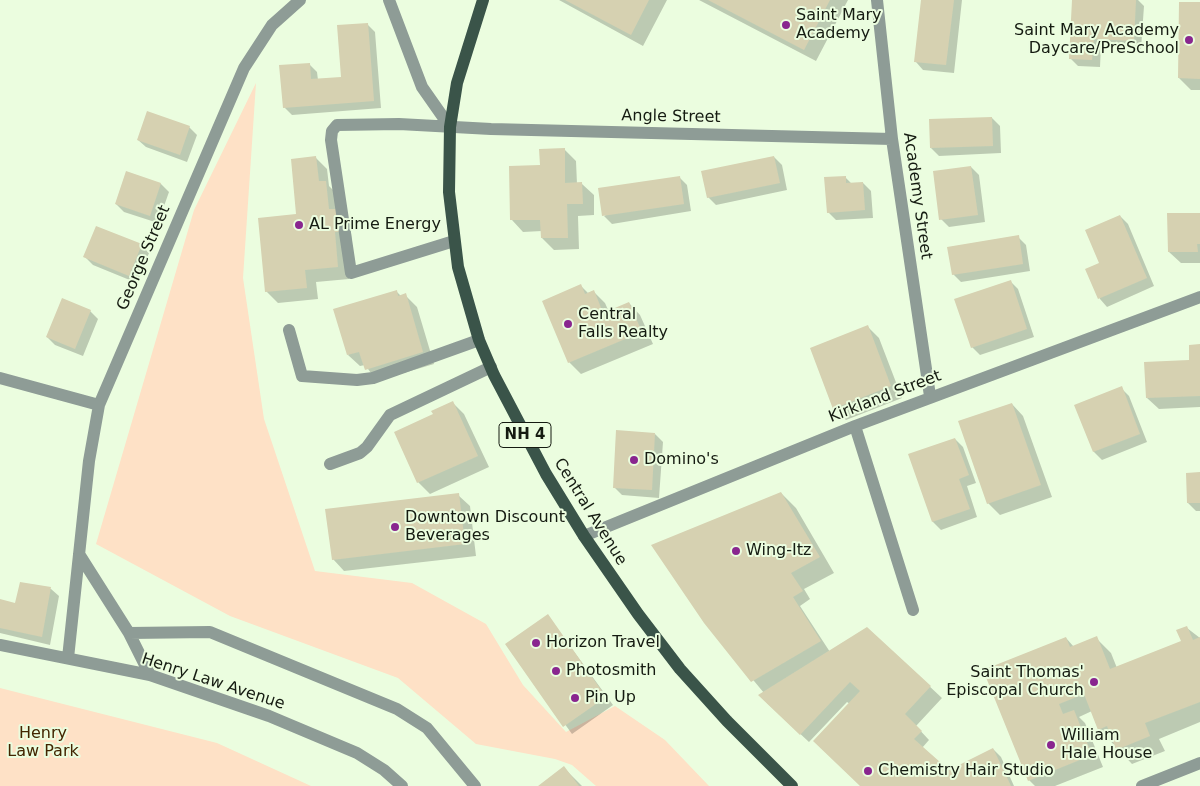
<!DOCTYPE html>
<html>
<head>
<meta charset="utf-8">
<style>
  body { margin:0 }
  canvas { display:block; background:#ebfddf }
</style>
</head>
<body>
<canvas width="1200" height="786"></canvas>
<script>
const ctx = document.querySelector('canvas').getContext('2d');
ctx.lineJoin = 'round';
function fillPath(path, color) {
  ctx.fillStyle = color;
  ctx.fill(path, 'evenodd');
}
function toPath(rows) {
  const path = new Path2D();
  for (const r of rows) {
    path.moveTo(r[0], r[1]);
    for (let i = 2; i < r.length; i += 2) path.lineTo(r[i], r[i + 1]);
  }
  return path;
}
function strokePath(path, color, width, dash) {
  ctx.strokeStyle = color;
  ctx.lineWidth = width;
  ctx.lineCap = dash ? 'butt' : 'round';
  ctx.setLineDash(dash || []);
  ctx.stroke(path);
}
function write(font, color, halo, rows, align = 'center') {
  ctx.font = font + ' "DejaVu Sans",sans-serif';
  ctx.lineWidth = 4;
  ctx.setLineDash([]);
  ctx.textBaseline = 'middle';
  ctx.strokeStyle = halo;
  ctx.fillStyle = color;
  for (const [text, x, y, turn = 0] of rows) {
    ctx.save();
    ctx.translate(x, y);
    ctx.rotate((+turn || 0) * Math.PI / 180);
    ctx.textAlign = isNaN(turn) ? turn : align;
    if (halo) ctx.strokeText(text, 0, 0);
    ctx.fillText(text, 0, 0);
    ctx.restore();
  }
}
const green = toPath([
  [256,83,243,278,264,419,315,571,412,583,486,624,523,685,566,732,615,706,665,740,709,786,596,786,572,765,555,759,476,744,398,678,230,616,96,544,194,210],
  [0,688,217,743,311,786,0,786]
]);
const shadow = toPath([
  [559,0,667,0,643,46],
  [699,0,848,0,816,61],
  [922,0,962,0,954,73,923,70,916,62],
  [1073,0,1138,0,1144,6,1141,49,1101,46,1100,67,1078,66,1070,58],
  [1200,3,1200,90,1191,90,1179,78],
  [367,24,375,32,381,108,292,115,284,107,309,64,317,72,318,80,343,78],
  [992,118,1000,126,1001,153,939,156,931,148],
  [189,127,197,135,187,162,146,147,138,140],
  [564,149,576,161,577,184,582,184,594,195,594,215,578,216,579,249,554,250,542,238,542,231,523,232,512,220],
  [774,157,782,165,787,190,716,205,708,197],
  [316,158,327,169,329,186,337,194,339,210,350,222,352,243,349,279,316,282,318,299,278,303,266,291,297,215],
  [971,167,979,175,985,222,949,227,941,219],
  [127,172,161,184,169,192,158,223,124,212,116,204],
  [679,177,687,185,691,211,612,224,604,216],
  [845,177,852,184,863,183,871,191,873,218,836,220,828,212],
  [1200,214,1200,263,1181,263,1169,252],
  [1120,216,1128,224,1154,286,1107,307,1100,299,1087,269,1101,263],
  [1018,237,1026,245,1030,271,961,282,953,274],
  [141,245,149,253,137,283,93,265,85,257],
  [1010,281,1018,289,1034,337,980,355,972,347],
  [580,285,588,293,593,291,605,303,609,312,629,303,640,315,653,344,581,374,569,362],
  [396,291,401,296,405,295,417,307,434,364,377,381,365,365,360,366,348,355],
  [90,311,98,319,83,356,55,345,47,337],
  [868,327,879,338,902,398,846,420,834,408],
  [1200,345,1200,407,1159,409,1147,398,1190,361],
  [1121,388,1129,396,1147,442,1102,460,1094,452,1076,405],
  [452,402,464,414,489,467,430,494,418,482,435,415],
  [1012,404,1023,416,1052,497,1000,515,988,503],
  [655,434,663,442,659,498,622,495,614,487],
  [955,439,963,447,976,483,967,486,977,517,941,530,933,522,909,455],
  [1200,474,1200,511,1196,511,1188,503],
  [781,493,796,508,834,573,804,589,810,599,800,606,830,652,867,628,942,698,916,726,929,740,922,748,949,771,993,749,1001,757,1014,786,862,786,850,704,847,702,809,742,767,703,764,693,705,622],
  [458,495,470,506,476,556,344,571,333,559],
  [21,584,51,589,59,596,50,645,0,633,0,600,16,604],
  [548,616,613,705,572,734,507,644],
  [1187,628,1200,638,1200,722,1159,739,1165,751,1132,764,1099,729,1092,711,1079,717,1085,723,1103,767,1055,786,1035,786,1029,780,1066,638,1074,647,1096,638,1111,653,1117,668,1182,642],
  [564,768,582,786,540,786]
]);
const building = toPath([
  [565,0,649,0,631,35],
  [708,0,830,0,804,50],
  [921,0,954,0,946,65,914,62],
  [1072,0,1136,0,1134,41,1094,39,1092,60,1069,59],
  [1179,2,1200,2,1200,79,1178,78],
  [368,23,374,101,283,108,279,65,310,63,311,79,341,77,337,25],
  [147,111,190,126,180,155,137,140],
  [992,117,993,146,930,148,929,119],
  [565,148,565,183,582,182,583,204,567,204,568,238,541,238,540,220,510,220,509,166,540,165,539,149],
  [316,156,319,181,326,181,329,209,339,209,341,232,335,232,338,267,305,270,307,288,265,292,258,218,296,214,291,159],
  [774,156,780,183,707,198,701,171],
  [971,166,978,215,939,220,933,171],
  [126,171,161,183,150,216,115,204],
  [680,176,684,204,602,216,598,188],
  [846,176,846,183,863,182,865,210,827,213,824,177],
  [1167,213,1200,213,1200,244,1197,244,1198,252,1168,252],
  [1120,215,1147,278,1098,299,1085,269,1099,263,1085,230],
  [96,226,142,244,129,276,83,257],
  [1019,235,1023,264,952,275,947,247],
  [1011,280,1027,329,971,348,954,299],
  [581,284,585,294,594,290,603,313,629,302,642,332,568,363,542,301],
  [397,290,398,296,406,293,423,352,365,370,359,352,347,355,333,309],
  [62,298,91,310,75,349,46,337],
  [868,325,891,386,833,409,810,348],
  [1200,344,1200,396,1146,398,1144,362,1189,360,1189,345],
  [1122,386,1140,434,1093,452,1074,405],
  [453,401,478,456,417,483,394,432,433,414,431,411],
  [1012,403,1041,485,987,504,958,421],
  [616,430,655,433,652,490,613,488],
  [955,438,969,475,959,479,970,509,932,522,908,454],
  [1200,472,1200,503,1187,503,1186,473],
  [781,492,820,557,791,573,803,591,793,597,821,641,751,682,704,623,651,545],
  [459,493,465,544,332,560,325,509],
  [20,582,51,587,42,637,0,628,0,599,15,603],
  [548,614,606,697,563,727,505,644],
  [1187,626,1193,640,1200,637,1200,702,1145,723,1150,736,1116,750,1107,726,1098,730,1084,694,1059,704,1063,714,1074,710,1092,755,1028,781,983,670,1066,637,1070,647,1097,636,1110,669,1181,641,1176,630],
  [867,627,931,686,905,714,922,731,914,739,949,770,993,748,1011,786,860,786,813,741,860,691,850,682,800,735,758,695],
  [564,766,579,786,538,786]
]);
const minor = toPath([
  [389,0,422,87,450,127],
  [877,0,892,139,930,396],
  [454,241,351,273,331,140,332,131,337,125,399,124,491,129,892,139],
  [289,330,302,376,357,380,373,378,479,340],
  [0,378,99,405],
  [855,426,913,610],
  [330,464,360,453,367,447,390,415,491,367],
  [584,536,855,426,1200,297],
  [79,554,129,633,150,675],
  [129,633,210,632,397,709,427,728,475,786],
  [0,645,150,675,269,716,357,753,384,770,402,786],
  [68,658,89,461,99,405,244,68,272,25,300,0],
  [1142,786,1200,763]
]);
const major = toPath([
  [483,0,457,83,450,127,449,192,458,267,479,340,494,375,546,474,584,536,638,614,680,669,727,721,792,786]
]);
const markers = [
  [786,25,5,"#89268f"],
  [1189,40,5,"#89268f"],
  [299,225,5,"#89268f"],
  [568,324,5,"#89268f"],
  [634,460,5,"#89268f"],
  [395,527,5,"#89268f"],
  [736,551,5,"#89268f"],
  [536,643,5,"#89268f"],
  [556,671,5,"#89268f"],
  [1094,682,5,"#89268f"],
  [575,698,5,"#89268f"],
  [1051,745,5,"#89268f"],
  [868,771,5,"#89268f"]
];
const shields = [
  [525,435,52]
];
const shieldNames = [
  ["NH 4",525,435]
];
const poiNames = [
  ["Saint Mary",796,16],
  ["Academy",796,34],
  ["Saint Mary Academy",1179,31,"right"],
  ["Daycare/PreSchool",1179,49,"right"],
  ["AL Prime Energy",309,225],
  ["Central",578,315],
  ["Falls Realty",578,333],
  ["Domino's",644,460],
  ["Downtown Discount",405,518],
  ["Beverages",405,536],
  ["Wing-Itz",746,551],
  ["Horizon Travel",546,643],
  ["Photosmith",566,671],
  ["Saint Thomas'",1084,673,"right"],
  ["Episcopal Church",1084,691,"right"],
  ["Pin Up",585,698],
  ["William",1061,736],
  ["Hale House",1061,754],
  ["Chemistry Hair Studio",878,771]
];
const streetNames = [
  ["Angle Street",671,117,1],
  ["Academy Street",917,196,82],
  ["George Street",144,258,-67],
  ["Kirkland Street",885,397,-21],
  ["Central Avenue",590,512,58],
  ["Henry Law Avenue",213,682,18]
];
const parkNames = [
  ["Henry",43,734],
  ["Law Park",43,752]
];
fillPath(green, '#fee1c6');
fillPath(shadow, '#0003');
fillPath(building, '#d6d1b1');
strokePath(minor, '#8e9c96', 12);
strokePath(major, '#3a5449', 12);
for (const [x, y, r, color] of markers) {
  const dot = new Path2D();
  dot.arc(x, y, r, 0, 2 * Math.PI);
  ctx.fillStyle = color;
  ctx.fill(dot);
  strokePath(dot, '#ebfddf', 2);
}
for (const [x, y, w] of shields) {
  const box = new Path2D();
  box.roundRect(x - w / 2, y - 12.5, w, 25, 4);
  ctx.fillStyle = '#ebfddf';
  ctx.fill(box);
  strokePath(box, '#151b11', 1);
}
write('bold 15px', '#151b11', null, shieldNames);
write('16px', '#151b11', '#ebfddf', poiNames, 'left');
write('16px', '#151b11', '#ebfddf', streetNames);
write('16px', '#432500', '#ebfddf', parkNames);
</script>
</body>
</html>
